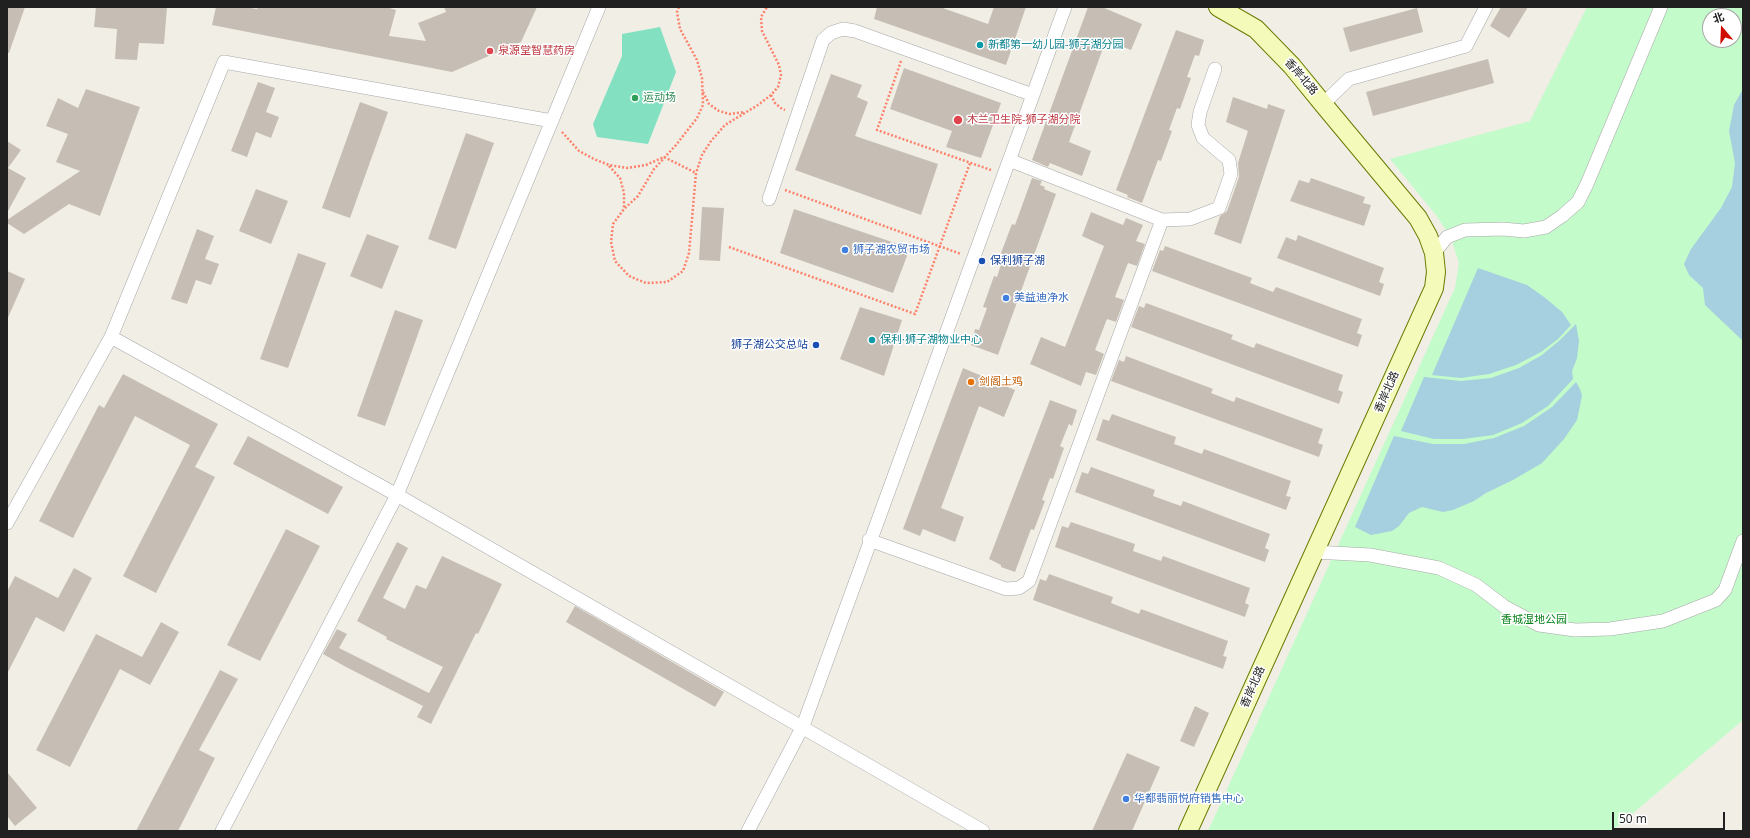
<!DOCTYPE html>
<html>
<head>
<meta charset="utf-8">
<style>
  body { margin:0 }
  #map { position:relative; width:1750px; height:838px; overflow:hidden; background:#f1eee6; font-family:"Open Sans","Noto Sans SC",sans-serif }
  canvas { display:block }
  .frame { position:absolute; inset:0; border:8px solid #202020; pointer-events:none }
  .north { position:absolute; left:1702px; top:8px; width:40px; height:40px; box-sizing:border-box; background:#fff; border:1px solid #a6a6a6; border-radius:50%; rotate:341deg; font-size:11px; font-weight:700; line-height:16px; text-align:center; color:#202020 }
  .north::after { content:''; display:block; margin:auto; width:14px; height:18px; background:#d00c00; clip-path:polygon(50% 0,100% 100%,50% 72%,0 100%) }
  .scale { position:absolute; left:1612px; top:812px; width:113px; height:18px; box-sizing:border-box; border:2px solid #202020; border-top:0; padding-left:5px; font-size:12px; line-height:14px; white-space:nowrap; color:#202020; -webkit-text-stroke:3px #fff; paint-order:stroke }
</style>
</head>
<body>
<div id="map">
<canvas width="1750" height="838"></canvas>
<div class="frame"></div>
<div class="north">北</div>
<div class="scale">50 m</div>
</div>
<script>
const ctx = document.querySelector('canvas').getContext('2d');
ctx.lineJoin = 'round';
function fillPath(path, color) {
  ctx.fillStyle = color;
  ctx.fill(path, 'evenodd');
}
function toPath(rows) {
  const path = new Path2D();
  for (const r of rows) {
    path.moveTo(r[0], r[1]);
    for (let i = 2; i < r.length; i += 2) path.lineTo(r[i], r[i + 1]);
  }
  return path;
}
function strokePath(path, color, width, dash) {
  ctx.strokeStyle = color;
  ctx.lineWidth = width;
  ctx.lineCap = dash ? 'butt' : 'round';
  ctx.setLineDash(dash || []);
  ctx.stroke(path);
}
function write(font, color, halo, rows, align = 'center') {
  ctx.font = font + ' "Open Sans","Noto Sans SC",sans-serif';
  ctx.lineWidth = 3;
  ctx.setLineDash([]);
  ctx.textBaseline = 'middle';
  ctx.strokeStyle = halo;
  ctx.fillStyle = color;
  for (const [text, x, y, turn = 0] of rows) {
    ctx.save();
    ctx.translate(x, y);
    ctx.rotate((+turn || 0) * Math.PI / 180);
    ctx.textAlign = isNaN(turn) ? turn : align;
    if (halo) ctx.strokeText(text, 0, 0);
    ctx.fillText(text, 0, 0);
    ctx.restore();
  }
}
const park = toPath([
  [1587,7,1743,7,1743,720,1612,831,1208,831,1455,288,1459,263,1451,238,1436,215,1390,159,1530,121],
  [1710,16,1734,16,1734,40,1710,40]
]);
const pitch = toPath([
  [660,27,676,72,648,144,597,137,593,124,622,56,622,34]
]);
const water = toPath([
  [1743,89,1743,341,1705,305,1703,288,1689,275,1684,264,1691,249,1721,208,1732,187,1735,163,1729,131,1734,105],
  [1478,268,1527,285,1544,297,1562,312,1571,325,1558,339,1541,352,1516,365,1489,374,1461,378,1432,375],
  [1576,324,1579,341,1577,358,1572,371,1573,379,1548,406,1522,423,1493,435,1463,439,1434,439,1401,431,1424,377,1461,381,1491,378,1519,368,1542,355,1560,340],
  [1576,382,1580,389,1582,396,1577,420,1564,439,1542,463,1513,480,1486,493,1474,501,1453,510,1443,512,1422,507,1409,513,1399,526,1392,531,1371,535,1355,527,1394,436,1433,444,1464,444,1494,438,1524,426,1552,407]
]);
const building = toPath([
  [7,7,25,7,9,53,7,53],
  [96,7,167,7,164,44,139,43,137,60,115,59,117,29,94,27],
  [216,7,245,7,257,9,258,7,386,7,396,10,389,36,426,41,418,23,446,12,444,7,537,7,521,42,452,72,212,25],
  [877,7,940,7,988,24,994,7,1026,7,1006,65,874,19],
  [1088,7,1102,7,1142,24,1131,50,1106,40,1069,142,1091,151,1082,176,1050,163,1048,167,1032,160],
  [1501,7,1528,7,1509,38,1490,26],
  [1417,8,1423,32,1350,52,1343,28],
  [1176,30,1204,40,1199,56,1195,55,1187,77,1191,78,1180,109,1177,108,1169,130,1172,131,1161,161,1158,160,1142,203,1127,197,1128,195,1116,190],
  [1488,59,1494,83,1373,116,1366,92],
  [904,68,1001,103,981,158,946,147,952,131,890,109],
  [831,74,862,85,857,97,868,102,855,136,938,164,921,215,795,170],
  [258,82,275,88,266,112,279,117,271,138,256,132,247,157,231,151],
  [86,89,140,107,100,216,69,204,24,234,7,223,7,220,80,171,56,162,68,134,46,126,58,98,78,108],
  [1233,97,1267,109,1268,104,1285,110,1241,244,1214,234,1220,216,1227,211,1239,177,1238,163,1248,131,1226,122],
  [360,102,388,112,350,218,322,208],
  [466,133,494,143,456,249,428,239],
  [7,141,21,150,8,168,26,178,7,213],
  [1032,178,1042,181,1040,185,1045,187,1044,189,1056,194,998,355,971,345,975,329,979,330,987,308,983,307,994,276,997,277,1004,255,1001,253,1012,224,1015,225],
  [1311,178,1365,197,1363,203,1371,205,1364,226,1290,201,1299,180,1309,183],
  [256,189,288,201,271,244,239,231],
  [702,207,724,208,720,261,699,260],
  [794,209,910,248,893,293,780,253],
  [1091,212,1123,225,1126,218,1143,225,1136,241,1145,244,1137,266,1128,263,1115,297,1124,300,1116,322,1107,319,1095,350,1104,354,1096,375,1086,372,1081,386,1030,364,1041,337,1065,347,1104,246,1082,236],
  [197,229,214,236,205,259,219,264,211,285,196,280,187,304,171,299],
  [367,234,399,246,382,289,350,276],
  [1298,235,1384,268,1379,282,1384,284,1380,296,1277,258,1286,237,1296,241],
  [1165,246,1252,278,1250,283,1273,292,1276,287,1362,319,1357,333,1362,335,1358,347,1152,271,1160,250,1163,251],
  [298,253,326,263,288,368,260,359],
  [7,271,25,279,7,320],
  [1146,303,1233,335,1231,339,1254,348,1256,343,1343,375,1338,390,1343,392,1339,404,1131,327,1139,306,1144,308],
  [860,307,902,320,884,376,840,359],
  [395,310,423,320,385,426,357,416],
  [1126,356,1213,389,1211,393,1234,402,1236,397,1323,429,1318,443,1323,445,1319,457,1111,381,1119,360,1124,362],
  [963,368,1015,390,1004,417,979,406,941,508,964,517,955,542,923,529,920,536,903,529],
  [123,374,218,424,195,467,215,477,156,593,123,576,190,445,135,416,73,538,39,521,99,405,104,408],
  [1050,400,1077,410,1072,426,1069,424,1060,446,1064,448,1053,479,1050,478,1042,500,1045,501,1034,530,1031,529,1015,572,1001,567,1001,565,989,559],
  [1112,414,1176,437,1174,444,1202,454,1204,449,1291,481,1286,496,1291,497,1286,510,1096,440,1103,419,1109,421],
  [248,436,343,487,328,514,233,464],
  [1091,467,1155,490,1153,496,1181,506,1183,501,1270,534,1265,548,1269,550,1265,562,1075,492,1082,472,1088,474],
  [1071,522,1135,544,1133,551,1161,561,1163,556,1250,588,1245,603,1249,605,1245,617,1055,547,1062,526,1068,528],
  [286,529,320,546,260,661,227,645],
  [397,542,408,548,383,598,405,609,416,585,426,589,442,556,502,584,478,634,476,633,431,724,417,717,423,706,346,667,323,654,337,629,347,634,339,648,429,693,443,667,386,639,387,637,357,621],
  [74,568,92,578,64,632,36,617,7,674,7,592,15,576,58,598],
  [1049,574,1113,597,1111,603,1139,614,1141,609,1228,641,1223,656,1227,657,1223,669,1033,600,1040,579,1046,581],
  [575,606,724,692,715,707,566,622],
  [161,622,179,632,150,685,120,669,70,767,36,750,96,634,142,657],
  [220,670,238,679,199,750,215,758,178,831,136,831],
  [1195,706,1209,713,1194,747,1180,741],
  [1127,753,1160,767,1132,831,1092,831],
  [7,772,37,808,15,826,7,816]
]);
const path = toPath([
  [679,7,677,12,680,29,697,60,702,78,703,105,697,118,676,145,654,169,638,196,624,209,613,224,611,242,615,261,629,276,646,283,667,282,683,271,689,253,696,173,702,155,711,141,725,125,758,105,771,95,778,87,781,75,779,65,762,31,761,17,767,7],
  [901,61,877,130,991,170],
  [703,92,709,104,719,111,730,114,744,112],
  [771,95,775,103,782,109,785,110],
  [562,132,579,151,594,159,609,165,627,168,646,165,664,157,696,173],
  [609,166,620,178,624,193,624,208],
  [785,190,961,254],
  [729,247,915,314,970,163]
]);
const street = toPath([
  [1323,104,1349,79,1466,46,1486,7],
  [1009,160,1162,220,1190,219,1219,208,1231,174,1229,160,1203,138,1198,125,1200,112,1215,69],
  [769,199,823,40,831,33,843,29,855,31,1033,95],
  [1434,253,1447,237,1465,230,1503,229,1524,231,1546,227,1562,216,1578,202,1587,184,1661,7],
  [111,337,397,495,983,831],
  [7,523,111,337,224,62,552,121],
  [869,540,1006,589,1019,588,1029,581,1162,220],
  [1314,552,1370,555,1439,568,1476,585,1505,607,1539,625,1575,630,1610,629,1663,621,1716,600,1725,590,1743,541],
  [222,831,397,495,599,7],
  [748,831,803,726,1065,7]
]);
const secondary = toPath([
  [1188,831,1434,288,1436,272,1434,253,1428,236,1418,218,1323,104,1292,66,1256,29,1218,7]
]);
const markers = [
  [980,45,4,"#0f9aa8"],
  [490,51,4,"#e0444e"],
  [635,98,4,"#2e9e5b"],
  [958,120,5,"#e0444e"],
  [845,250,4,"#3f7fe0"],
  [982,261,4,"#1a4fb4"],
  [1006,298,4,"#3f7fe0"],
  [872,340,4,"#0f9aa8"],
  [816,345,4,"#1a4fb4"],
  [971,382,4,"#e8710a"],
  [1126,799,4,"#3f7fe0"]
];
const cultureNames = [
  ["新都第一幼儿园-狮子湖分园",988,45],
  ["保利·狮子湖物业中心",880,340]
];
const healthNames = [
  ["泉源堂智慧药房",498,51],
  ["木兰卫生院-狮子湖分院",967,120]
];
const streetNames = [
  ["香岸北路",1301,77,49],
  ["香岸北路",1387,392,-66],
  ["香岸北路",1253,687,-66]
];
const leisureNames = [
  ["运动场",643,98]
];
const shopNames = [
  ["狮子湖农贸市场",853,250],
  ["美益迪净水",1014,298],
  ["华都翡丽悦府销售中心",1134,799]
];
const transitNames = [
  ["保利狮子湖",990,261],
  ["狮子湖公交总站",808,345,"right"]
];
const foodNames = [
  ["剑阁土鸡",979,382]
];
const parkNames = [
  ["香城湿地公园",1534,620]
];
fillPath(park, '#c3fbcb');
fillPath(pitch, '#83e1c2');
fillPath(water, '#a6cfdf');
fillPath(building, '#c6beb5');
strokePath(street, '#a7a7a7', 14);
strokePath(secondary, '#687c02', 20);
strokePath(path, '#fd826b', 2.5, [2, 2]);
strokePath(street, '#fff', 13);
strokePath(secondary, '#f4fbba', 18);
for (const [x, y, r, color] of markers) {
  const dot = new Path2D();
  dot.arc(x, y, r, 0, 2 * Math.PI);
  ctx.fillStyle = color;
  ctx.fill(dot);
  strokePath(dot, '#fff', 1.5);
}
write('11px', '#0d838f', '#fff', cultureNames, 'left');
write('11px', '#be3a42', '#fff', healthNames, 'left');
write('11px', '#202020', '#fff', streetNames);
write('11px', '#27864d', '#fff', leisureNames, 'left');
write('11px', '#366cbe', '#fff', shopNames, 'left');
write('11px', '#164399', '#fff', transitNames, 'left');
write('11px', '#c56008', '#fff', foodNames, 'left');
write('11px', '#09831a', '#fff', parkNames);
</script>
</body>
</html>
